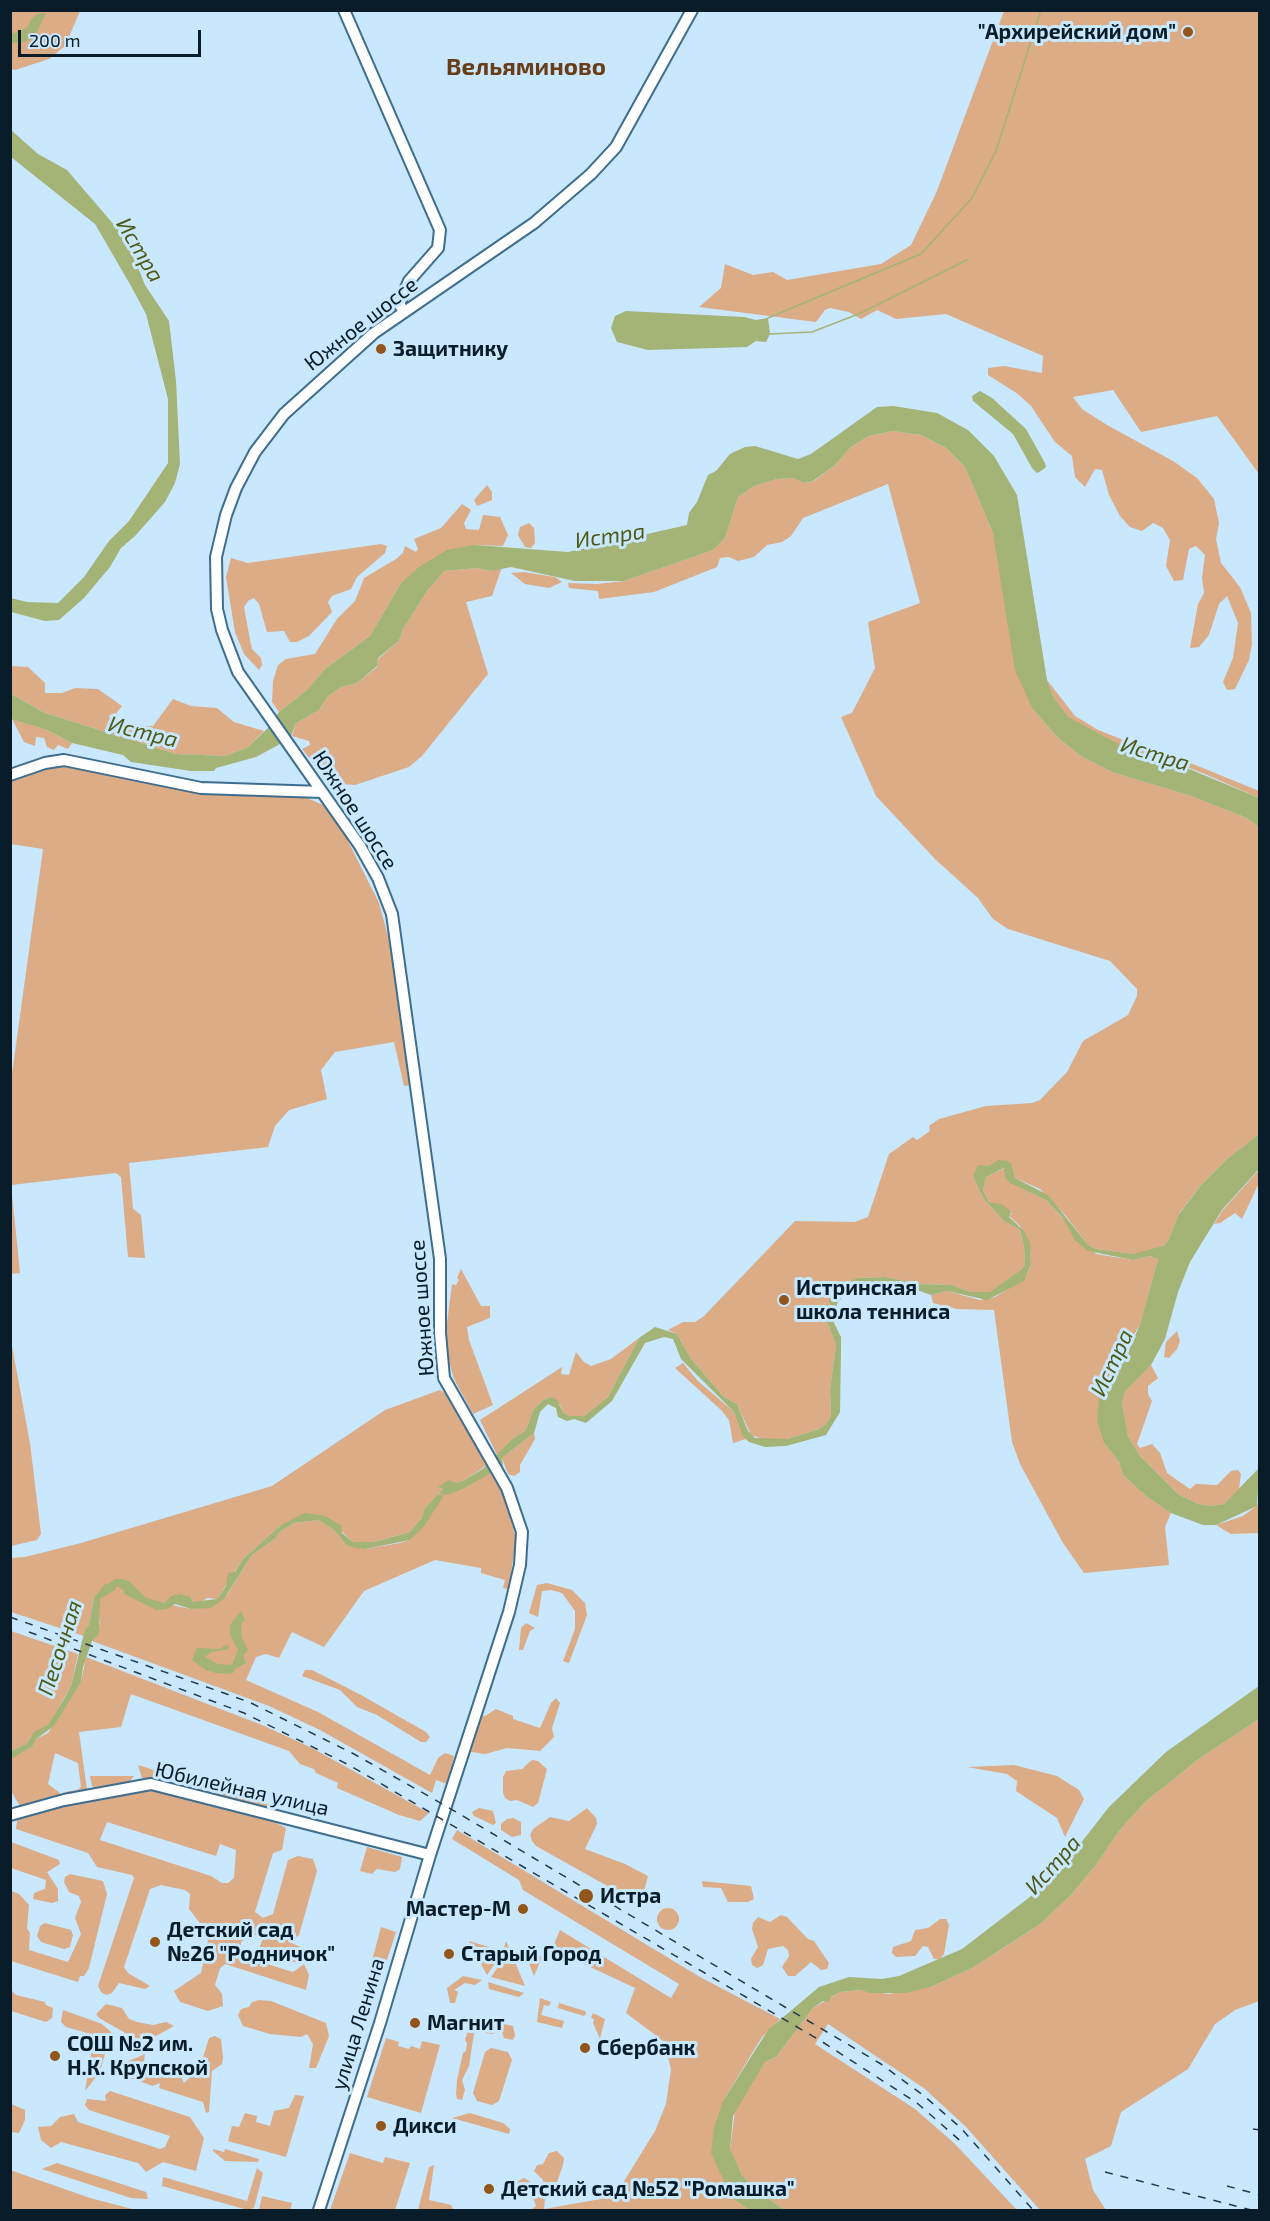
<!DOCTYPE html>
<html>
<head>
<meta charset="utf-8">
<style>
  body { margin:0 }
  #map { position:relative; width:1270px; height:2221px; overflow:hidden; background:#c9e7fd; font-family:"Exo 2",sans-serif }
  canvas { display:block }
  .frame { position:absolute; inset:0; border:12px solid #081c29; pointer-events:none }
  .scale { position:absolute; left:18px; top:30px; width:183px; height:27px; box-sizing:border-box; border:3px solid #081c29; border-top:0; padding-left:8px; font-size:18px; line-height:21px; white-space:nowrap; color:#081c29; -webkit-text-stroke:4px #c9e7fd; paint-order:stroke }
</style>
</head>
<body>
<div id="map">
<canvas width="1270" height="2221"></canvas>
<div class="frame"></div>
<div class="scale">200 m</div>
</div>
<script>
const ctx = document.querySelector('canvas').getContext('2d');
ctx.lineJoin = 'round';
function fillPath(path, color) {
  ctx.fillStyle = color;
  ctx.fill(path, 'evenodd');
}
function toPath(rows) {
  const path = new Path2D();
  for (const r of rows) {
    if (r.length === 3) {
      path.moveTo(r[0] + r[2], r[1]);
      path.arc(r[0], r[1], r[2], 0, 2 * Math.PI);
      continue;
    }
    path.moveTo(r[0], r[1]);
    for (let i = 2; i < r.length; i += 2) path.lineTo(r[i], r[i + 1]);
  }
  return path;
}
function strokePath(path, color, width, dash) {
  ctx.strokeStyle = color;
  ctx.lineWidth = width;
  ctx.lineCap = dash ? 'butt' : 'round';
  ctx.setLineDash(dash || []);
  ctx.stroke(path);
}
function write(font, color, halo, rows, align = 'center') {
  ctx.font = font + ' "Exo 2",sans-serif';
  ctx.lineWidth = 6;
  ctx.setLineDash([]);
  ctx.textBaseline = 'middle';
  ctx.strokeStyle = halo;
  ctx.fillStyle = color;
  for (const [text, x, y, turn = 0] of rows) {
    ctx.save();
    ctx.translate(x, y);
    ctx.rotate((+turn || 0) * Math.PI / 180);
    ctx.textAlign = isNaN(turn) ? turn : align;
    if (halo) ctx.strokeText(text, 0, 0);
    ctx.fillText(text, 0, 0);
    ctx.restore();
  }
}
const green = toPath([
  [11,11,80,11,65,46,49,59,15,70,11,69],
  [1004,11,1259,11,1259,474,1217,416,1141,432,1113,390,1073,397,1082,409,1107,425,1173,461,1197,478,1214,499,1219,523,1216,539,1221,563,1240,587,1251,613,1252,644,1249,660,1235,689,1227,690,1223,682,1233,658,1238,623,1227,596,1219,604,1209,635,1199,647,1190,648,1198,604,1204,593,1202,578,1205,555,1196,546,1189,549,1183,580,1174,581,1166,566,1170,540,1163,528,1153,523,1142,531,1130,527,1120,516,1109,495,1102,470,1095,469,1085,487,1075,477,1072,456,1055,442,1031,406,1018,394,988,375,988,368,1004,366,1042,373,1043,356,946,314,896,319,877,310,861,319,849,312,830,308,825,310,816,322,699,307,721,288,725,264,753,275,773,272,787,280,881,264,911,245,937,191],
  [893,431,921,435,946,448,965,467,993,533,1032,708,1058,738,1081,756,1112,772,1191,796,1247,818,1259,827,1259,1134,1227,1159,1202,1184,1180,1212,1168,1241,1163,1246,1143,1253,1133,1254,1096,1249,1088,1245,1065,1215,1040,1189,1015,1178,1012,1165,995,1164,973,1176,983,1198,1004,1221,1020,1230,1024,1246,1025,1264,1022,1269,991,1292,970,1292,952,1285,919,1284,885,1277,858,1278,850,1283,844,1283,831,1306,827,1321,836,1345,830,1390,831,1416,826,1424,819,1429,787,1439,766,1440,751,1435,737,1404,724,1397,691,1359,677,1334,668,1330,683,1322,695,1322,704,1316,795,1221,855,1222,868,1217,889,1154,913,1137,917,1140,930,1131,929,1126,939,1119,986,1106,1032,1103,1040,1100,1067,1072,1083,1041,1128,1015,1137,996,1137,989,1110,961,1008,929,993,919,978,898,935,859,876,796,841,717,852,713,875,668,868,622,920,603,888,484,803,518,791,536,782,542,767,545,754,557,738,561,729,557,720,558,717,567,654,592,599,599,598,591,569,588,568,583,597,584,624,581,713,550,725,538,738,497,754,486,777,479,793,478,804,483,814,481,834,466,851,447,869,436],
  [487,485,492,492,492,500,477,506,474,500],
  [462,504,471,510,464,523,466,529,479,530,483,515,500,517,508,535,503,546,475,545,401,583,370,636,325,669,307,690,279,712,272,702,273,681,278,665,286,659,315,654,337,619,355,601,364,578,396,559,403,553,405,546,416,552,418,549,414,539,441,528],
  [529,523,534,528,535,543,531,548,525,547,518,535,520,527],
  [381,544,387,546,385,553,357,577,351,589,332,596,328,602,332,612,309,636,297,642,290,642,284,631,267,632,259,604,254,598,249,600,244,607,250,640,252,649,261,658,262,665,259,670,244,654,235,632,226,577,231,558,248,563],
  [502,567,492,596,466,602,488,674,422,756,409,767,355,785,339,784,320,771,302,749,310,745,309,741,292,736,296,723,319,710,328,696,341,687,357,683,377,667,378,659,399,641,403,629,427,591,444,571,477,568,492,571],
  [524,572,555,577,562,582,549,588,525,584,511,573],
  [10,666,28,667,45,683,45,693,62,693,75,688,98,689,122,706,115,715,109,715,113,726,153,726,173,699,191,706,217,708,234,722,264,731,248,747,226,756,176,754,45,713,11,694],
  [1047,680,1075,716,1098,730,1126,741,1132,740,1140,745,1171,755,1259,791,1259,798,1205,774,1166,759,1135,754,1099,736,1068,718,1054,698],
  [12,719,47,730,72,743,68,749,58,745,54,750,47,747,44,738,36,737,35,746,24,742],
  [67,764,307,798,323,805,346,837,379,903,389,940,410,1085,404,1086,394,1042,335,1052,321,1070,327,1099,289,1110,275,1126,268,1147,129,1163,133,1209,141,1215,145,1258,128,1257,121,1177,116,1173,11,1185,20,1273,11,1274,11,1081,43,849,11,844,11,776],
  [1005,1168,1017,1186,1046,1200,1096,1254,1133,1260,1150,1256,1158,1259,1140,1324,1110,1379,1104,1443,1119,1462,1123,1475,1147,1497,1171,1513,1165,1527,1169,1565,1084,1573,1063,1543,1020,1464,1012,1442,994,1310,957,1309,933,1303,931,1295,947,1291,980,1300,995,1297,1019,1282,1028,1272,1031,1264,1030,1248,1020,1226,1009,1216,1012,1213,989,1202,983,1190,986,1177],
  [1258,1171,1259,1183,1242,1219,1235,1213,1220,1223,1214,1224,1223,1210],
  [461,1269,481,1306,490,1306,490,1318,467,1327,469,1340,493,1405,473,1414,454,1379,448,1358,446,1331,452,1284,456,1285,459,1280,457,1278],
  [1177,1331,1180,1341,1177,1349,1169,1358,1164,1357,1166,1342],
  [639,1338,608,1397,584,1416,569,1416,563,1412,560,1405,551,1397,543,1400,533,1410,526,1430,512,1439,497,1455,480,1420,562,1367,561,1374,569,1375,576,1352,584,1362,591,1366,611,1359],
  [11,1341,30,1443,41,1534,37,1540,11,1546],
  [683,1363,698,1381,734,1412,746,1439,733,1443,729,1420,721,1410,675,1368],
  [1151,1365,1158,1378,1148,1386,1148,1394,1152,1401,1137,1444,1140,1448,1152,1444,1160,1453,1167,1473,1190,1489,1196,1484,1217,1485,1231,1471,1238,1470,1241,1474,1239,1489,1224,1504,1211,1506,1198,1504,1178,1494,1140,1456,1128,1436,1122,1403,1125,1392],
  [440,1390,446,1394,487,1465,463,1481,439,1487,443,1489,425,1508,421,1519,410,1532,374,1542,353,1542,325,1516,281,1525,243,1559,217,1599,207,1598,202,1602,193,1602,191,1597,165,1603,148,1600,124,1588,132,1597,191,1609,210,1607,227,1595,252,1555,276,1538,278,1533,294,1523,319,1520,336,1532,346,1545,365,1549,400,1543,410,1540,444,1495,439,1495,440,1493,463,1489,491,1472,502,1490,516,1538,509,1589,503,1588,505,1580,481,1573,481,1568,435,1560,364,1591,324,1647,292,1632,279,1658,266,1654,256,1657,246,1680,318,1712,430,1775,438,1758,445,1753,454,1756,447,1784,436,1780,432,1793,320,1730,269,1706,92,1641,98,1634,100,1621,96,1612,103,1589,94,1598,89,1625,85,1629,84,1636,11,1612,11,1558,25,1557,81,1543,272,1486,385,1410],
  [534,1433,535,1439,520,1465,520,1472,514,1476,508,1474,502,1458],
  [1259,1504,1259,1533,1231,1534,1216,1525,1243,1516],
  [547,1583,572,1590,585,1603,587,1615,569,1663,563,1661,575,1629,575,1611,562,1593,551,1590,542,1591,538,1617,529,1613,537,1585],
  [526,1623,535,1628,530,1631,523,1650,519,1650,521,1628],
  [11,1631,78,1654,71,1686,48,1726,31,1736,26,1744,11,1751],
  [86,1657,262,1725,312,1748,429,1813,420,1821,399,1815,337,1788,338,1783,316,1773,314,1769,300,1764,289,1751,131,1694,121,1727,79,1732,87,1790,67,1795,65,1792,77,1790,81,1787,78,1763,55,1753,48,1784,60,1793,59,1796,21,1808,11,1791,10,1759,33,1746,36,1739,48,1733,81,1682],
  [305,1670,312,1670,361,1695,426,1732,430,1737,426,1742,421,1742,377,1715,357,1707,340,1690,302,1676],
  [556,1698,560,1703,552,1728,554,1737,540,1751,507,1748,485,1754,471,1752,481,1715,485,1716,496,1709,513,1716,513,1719,540,1728,551,1703],
  [1259,1719,1259,2001,1235,2010,1215,2024,1188,2069,1121,2112,1111,2146,1085,2159,1093,2190,1106,2210,1040,2210,966,2127,925,2089,828,2024,815,2044,915,2109,954,2143,1017,2210,785,2210,760,2193,742,2175,730,2150,735,2110,765,2062,776,2057,813,2008,840,1992,863,1990,889,1994,933,1986,972,1968,1019,1938,1039,1925,1070,1896,1096,1865,1119,1831,1145,1802,1200,1758],
  [532,1760,538,1761,547,1769,538,1803,533,1807,517,1800,510,1801,505,1798,503,1792,503,1777,506,1771,522,1769],
  [138,1765,269,1805,264,1808,167,1779,142,1778],
  [1014,1765,1057,1776,1079,1790,1084,1799,1065,1837,1057,1818,1016,1791,1017,1781,1007,1774,967,1767],
  [90,1776,134,1776,130,1781,97,1789,92,1786],
  [149,1787,265,1817,286,1828,282,1850,273,1853,255,1912,263,1918,273,1914,288,1860,298,1856,313,1859,317,1871,299,1935,289,1942,303,1948,298,1963,262,1954,259,1948,264,1937,251,1934,241,1942,241,1956,293,1972,304,1964,309,1975,306,1990,225,1964,220,1968,215,1985,222,1994,223,2006,208,2011,180,2002,174,1991,201,1973,209,1935,189,1909,190,1894,185,1890,161,1885,150,1889,124,1967,128,1973,150,1986,145,1989,119,1983,112,1993,106,1995,101,1992,98,1986,134,1878,132,1875,97,1867,88,1853,16,1829,17,1821,14,1818],
  [107,1822,216,1856,220,1844,236,1850,234,1878,228,1883,222,1883,211,1876,100,1840],
  [479,1808,493,1811,496,1823,493,1825,474,1816,472,1812],
  [587,1808,596,1818,597,1824,585,1849,625,1864,648,1876,643,1895,620,1893,536,1846,532,1841,530,1835,533,1829,550,1817,569,1821],
  [513,1818,521,1822,521,1835,512,1837,501,1830,501,1824,507,1819],
  [457,1830,700,1977,780,2019,762,2037,723,2101,732,2198,749,2210,531,2210,536,2206,534,2200,518,2187,518,2181,524,2178,537,2186,545,2199,544,2209,601,2199,618,2191,655,2131,666,2104,671,2069,668,2057,674,2049,626,2013,635,1988,552,1949,560,1930,671,1998,679,1984,523,1890,519,1880,452,1839],
  [11,1842,59,1860,60,1864,47,1872,58,1889,58,1901,52,1903,33,1899,34,1893,45,1889,46,1880,11,1868],
  [367,1847,402,1857,400,1869,395,1872,377,1869,372,1874,360,1871],
  [70,1874,103,1881,107,1894,89,1968,84,1976,80,1976,78,1982,11,1961,11,1891,19,1894,29,1905,27,1928,30,1933,29,1950,68,1962,81,1934,75,1918,81,1902,79,1896,69,1892,64,1882,65,1877],
  [702,1881,751,1886,754,1899,748,1902,728,1902,721,1888,703,1887],
  [668,1919,11],
  [781,1915,787,1917,808,1939,814,1941,829,1963,827,1969,821,1970,811,1962,795,1976,788,1976,782,1967,789,1956,788,1950,783,1946,768,1949,763,1965,757,1968,752,1965,751,1959,758,1947,752,1929,753,1923,758,1917,770,1922],
  [940,1919,946,1919,949,1925,944,1954,940,1959,934,1959,928,1947,923,1946,915,1956,896,1957,892,1953,893,1947,911,1941,915,1930,928,1928],
  [45,1923,71,1930,73,1935,70,1947,64,1949,41,1942,37,1936,40,1926],
  [381,1927,396,1932,376,1994,364,1991],
  [469,1941,503,1951,506,1941,511,1952,504,1954,470,1945],
  [472,1948,500,1956,487,1975],
  [526,1950,542,1957,534,1976,525,1954],
  [512,1955,525,1986,491,1977,505,1957],
  [463,1976,482,1980,475,1985,465,1983,454,1990,458,1992,455,2003,450,2003,447,1988],
  [488,1982,524,1993,519,1997,489,1989],
  [11,1990,16,1995,45,2002,46,2005,53,2008,52,2018,46,2022,11,2011],
  [540,1998,551,2002,549,2006,544,2005,541,2015,564,2021,562,2028,537,2022],
  [259,2000,271,2001,326,2023,329,2036,316,2068,309,2068,313,2044,307,2034,301,2037,270,2034,243,2026,238,2015,241,2009,249,2007,252,2002],
  [559,2003,585,2011,586,2014,584,2016,558,2008],
  [106,2004,122,2008,129,2019,137,2022,153,2025,166,2022,174,2026,143,2043,99,2018,96,2014],
  [63,2010,102,2024,111,2032,100,2072,85,2091,94,2035,66,2027,61,2022],
  [593,2013,605,2019,600,2039,593,2023,594,2019,591,2018],
  [475,2018,513,2026,515,2035,513,2040,504,2038,501,2030,497,2029,493,2034,486,2033,483,2026,474,2033,469,2066,462,2080,465,2090,462,2100,457,2099,456,2094,457,2080,463,2053,466,2051,467,2043,465,2040,471,2021],
  [215,2036,221,2039,223,2058,222,2064,212,2071,209,2112,206,2113,203,2102,159,2088,160,2083,153,2086,121,2075,124,2072,124,2063,145,2054,144,2061,149,2069,164,2068,169,2075,179,2071,184,2083,191,2076,198,2074,209,2038],
  [386,2038,399,2042,398,2046,409,2049,411,2046,420,2049,422,2041,440,2045,421,2113,367,2097],
  [491,2048,508,2052,512,2060,499,2101,492,2105,477,2101,473,2093,485,2052],
  [110,2091,190,2117,204,2138,196,2171,163,2162,146,2172,138,2163,61,2142,51,2148,41,2140,38,2127,51,2126,60,2117,74,2114,78,2122,160,2149,165,2147,170,2136,89,2110,85,2105,87,2099,106,2101,105,2095],
  [295,2095,304,2096,286,2157,228,2141,232,2126,239,2127,245,2113,257,2116,256,2122,270,2126,274,2111,289,2108],
  [11,2104,25,2110,25,2120,19,2133,11,2132],
  [470,2113,503,2123,510,2129,509,2134,452,2118],
  [213,2149,224,2152,225,2149,259,2159,258,2162,225,2161,213,2151],
  [557,2151,564,2158,563,2165,556,2185,550,2188,544,2186,543,2180,534,2171,537,2165,543,2164,549,2153],
  [350,2153,383,2163,385,2157,410,2163,395,2210,330,2210],
  [57,2163,146,2192,148,2199,131,2198,42,2169],
  [434,2165,429,2200,451,2205,453,2209,460,2210,418,2210,429,2167],
  [257,2168,263,2173,254,2208,248,2210,162,2186,163,2177,247,2201],
  [10,2170,90,2198,136,2210,11,2210],
  [262,2196,292,2203,290,2210,259,2210]
]);
const water = toPath([
  [39,13,46,13,34,38,24,42,11,43,11,34,27,28,32,18],
  [11,130,38,154,67,170,127,240,145,285,169,321,176,381,180,464,175,483,165,502,135,536,121,548,110,567,84,598,59,620,45,621,11,612,11,598,27,602,58,603,84,577,109,541,129,521,168,463,168,399,146,314,131,286,95,224,11,157],
  [626,311,744,317,756,320,768,318,770,334,766,342,756,341,747,347,648,350,617,342,611,328,615,316],
  [980,391,992,398,1026,429,1045,463,1046,467,1041,471,1037,473,1032,468,1013,434,973,401,972,396],
  [893,406,937,413,968,430,994,456,1017,495,1047,680,1054,698,1068,717,1135,753,1175,763,1259,798,1259,827,1247,818,1191,796,1112,772,1081,756,1058,738,1032,708,1015,670,993,533,965,467,946,448,921,435,893,431,869,436,851,447,834,466,813,481,804,483,793,478,777,479,754,486,738,497,725,538,713,550,624,581,575,581,511,567,492,571,477,568,444,571,427,591,403,629,399,641,378,658,377,666,357,683,341,687,328,696,319,710,296,723,291,736,280,744,256,757,216,768,214,771,191,771,131,762,123,755,72,743,47,730,11,719,11,694,45,713,176,754,226,756,248,747,267,729,279,712,307,690,325,669,370,636,401,583,419,567,447,550,475,545,568,552,687,525,689,513,697,502,708,475,716,471,730,454,745,447,755,446,798,459,811,454,877,407],
  [1259,1134,1259,1169,1222,1210,1190,1262,1178,1292,1165,1339,1151,1365,1125,1392,1122,1403,1128,1436,1140,1456,1178,1494,1198,1504,1211,1506,1224,1504,1259,1468,1257,1506,1216,1525,1203,1525,1171,1513,1147,1497,1123,1475,1119,1462,1104,1443,1097,1420,1099,1398,1131,1346,1140,1324,1158,1259,1150,1256,1133,1260,1088,1251,1075,1240,1062,1217,1046,1200,1010,1183,1005,1177,1004,1168,986,1177,983,1190,989,1202,1003,1205,1011,1212,1009,1217,1024,1231,1030,1243,1031,1264,1024,1281,987,1300,947,1291,931,1295,914,1289,891,1287,863,1287,844,1294,837,1304,834,1323,841,1337,841,1350,840,1412,826,1435,786,1446,765,1447,749,1442,743,1436,734,1412,681,1359,673,1339,664,1337,645,1343,612,1401,586,1423,574,1419,567,1421,558,1417,556,1408,548,1404,540,1412,534,1433,502,1458,503,1466,463,1489,446,1495,440,1493,439,1495,444,1495,425,1525,410,1540,365,1549,356,1548,346,1545,336,1532,319,1520,294,1523,278,1533,276,1538,252,1555,224,1599,210,1608,191,1609,175,1604,167,1609,157,1610,124,1594,124,1590,117,1586,115,1590,100,1599,99,1634,92,1641,83,1667,81,1682,75,1692,54,1726,36,1739,33,1746,11,1759,11,1751,26,1744,34,1732,48,1725,64,1699,71,1686,85,1629,89,1625,94,1598,106,1583,107,1585,115,1579,123,1579,130,1582,146,1598,165,1603,171,1596,180,1594,191,1597,193,1602,217,1599,226,1586,228,1573,235,1572,243,1559,281,1525,305,1513,325,1516,341,1525,342,1533,353,1542,374,1542,410,1532,421,1519,425,1508,443,1489,438,1487,449,1480,455,1483,463,1481,484,1468,512,1439,526,1430,533,1410,543,1400,551,1397,557,1400,563,1412,569,1416,584,1416,608,1397,639,1338,655,1327,677,1334,691,1359,724,1397,737,1404,748,1431,755,1438,787,1439,819,1429,826,1424,831,1416,830,1390,836,1345,827,1321,831,1306,829,1301,837,1286,858,1278,885,1277,919,1284,952,1285,970,1292,990,1292,1022,1269,1025,1264,1024,1246,1020,1230,1004,1221,983,1198,973,1176,978,1165,989,1166,998,1160,1008,1161,1012,1165,1015,1178,1048,1195,1088,1245,1096,1249,1133,1254,1163,1246,1168,1241,1179,1214,1202,1184,1227,1159],
  [241,1611,245,1620,241,1624,242,1638,248,1650,243,1656,246,1663,235,1669,232,1674,216,1673,206,1670,192,1660,197,1648,220,1649,226,1645,229,1646,228,1649,211,1652,205,1657,218,1664,232,1665,238,1650,230,1635,230,1625],
  [1259,1686,1259,1719,1200,1758,1145,1802,1119,1831,1096,1865,1070,1896,1039,1925,972,1968,933,1986,906,1993,870,1993,862,1990,840,1992,831,1997,829,2002,823,2001,813,2008,776,2057,765,2062,733,2116,730,2149,742,2175,760,2193,785,2210,749,2210,732,2198,711,2153,714,2128,723,2101,768,2030,819,1987,849,1977,882,1979,899,1976,962,1949,1052,1880,1109,1807,1166,1752]
]);
const stream = toPath([
  [768,318,921,254,972,198,996,151,1041,10],
  [770,334,812,332,861,313,967,260]
]);
const secondary = toPath([
  [344,10,440,230,438,248,409,281,399,304,404,311],
  [10,775,45,763,64,760,201,788,322,792],
  [10,1815,64,1800,151,1784,430,1855],
  [319,2210,380,2023,430,1855,509,1612,520,1565,522,1532,507,1488,444,1378,440,1333,440,1259,392,914,378,878,360,846,238,672,222,630,217,609,216,557,226,515,236,488,255,452,284,414,374,333,534,223,591,174,616,147,692,10]
]);
const rail = toPath([
  [10,1617,249,1702,354,1754,446,1806,881,2064,923,2095,961,2128,1033,2210],
  [29,1632,244,1713,349,1765,821,2041,917,2103,964,2144],
  [1253,2129,1260,2130],
  [1105,2172,1251,2210],
  [1227,2186,1260,2195]
]);
const markers = [
  [1188,32,6,"#93561a"],
  [381,349,6,"#93561a"],
  [784,1300,6,"#93561a"],
  [586,1896,8,"#93561a"],
  [523,1909,6,"#93561a"],
  [155,1942,6,"#93561a"],
  [449,1954,6,"#93561a"],
  [415,2023,6,"#93561a"],
  [585,2048,6,"#93561a"],
  [55,2056,6,"#93561a"],
  [381,2126,6,"#93561a"],
  [489,2189,6,"#93561a"]
];
const poiNames = [
  ["\"Архирейский дом\"",1176,32,"right"],
  ["Защитнику",393,349],
  ["Истринская",796,1288],
  ["школа тенниса",796,1312],
  ["Истра",600,1896],
  ["Мастер-М",511,1909,"right"],
  ["Детский сад",167,1930],
  ["№26 \"Родничок\"",167,1954],
  ["Старый Город",461,1954],
  ["Магнит",427,2023],
  ["СОШ №2 им.",67,2044],
  ["Н.К. Крупской",67,2068],
  ["Сбербанк",597,2048],
  ["Дикси",393,2126],
  ["Детский сад №52 \"Ромашка\"",501,2189]
];
const streetNames = [
  ["Южное шоссе",361,324,-38],
  ["Южное шоссе",355,810,57],
  ["Южное шоссе",422,1308,-94],
  ["Юбилейная улица",242,1789,13],
  ["улица Ленина",358,2024,-73]
];
const waterNames = [
  ["Истра",140,250,59],
  ["Истра",610,536,-8],
  ["Истра",143,732,14],
  ["Истра",1155,754,17],
  ["Истра",1112,1363,-65],
  ["Песочная",60,1648,-72],
  ["Истра",1053,1865,-48]
];
const quarterNames = [
  ["Вельяминово",526,67]
];
fillPath(green, '#dbac86');
fillPath(water, '#a4b376');
strokePath(stream, '#a4b376', 1.5);
strokePath(secondary, '#3e6d8e', 14);
strokePath(secondary, '#fff', 10);
strokePath(rail, '#263b4a', 1.5, [8, 8]);
for (const [x, y, r, color] of markers) {
  const dot = new Path2D();
  dot.arc(x, y, r, 0, 2 * Math.PI);
  ctx.fillStyle = color;
  ctx.fill(dot);
  strokePath(dot, '#c9e7fd', 2);
}
write('bold 21px', '#081c29', '#c9e7fd', poiNames, 'left');
write('21px', '#081c29', '#c9e7fd', streetNames);
write('italic 22px', '#4d5a16', '#c9e7fd', waterNames);
write('bold 24px', '#693e16', '#c9e7fd', quarterNames);
</script>
</body>
</html>
